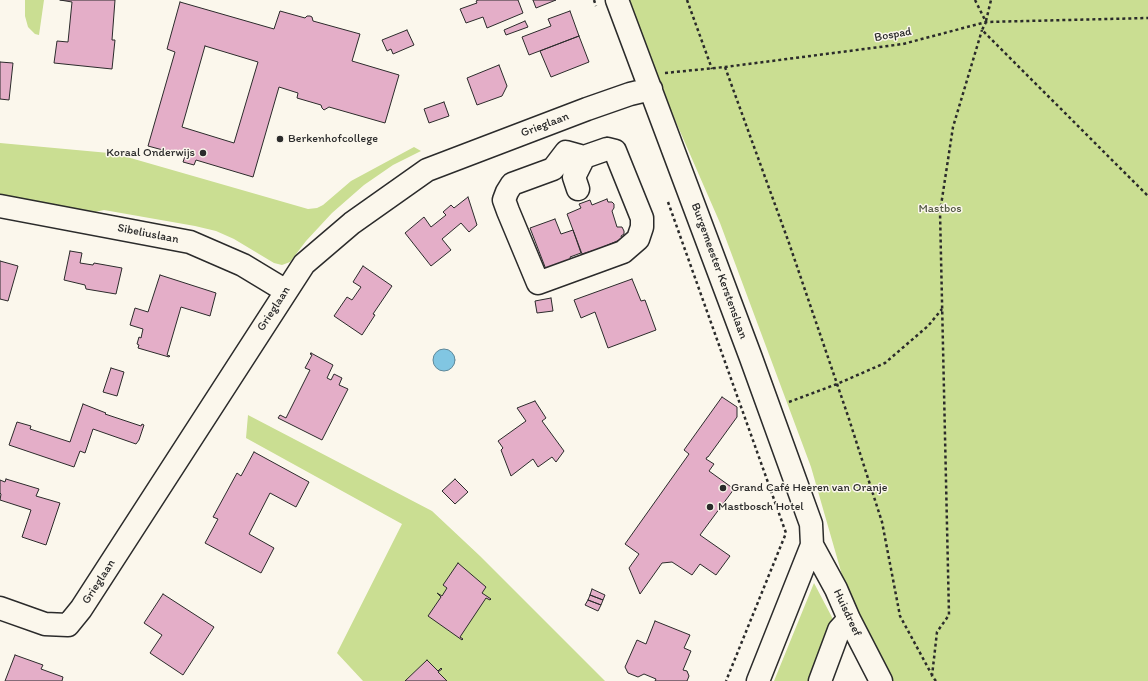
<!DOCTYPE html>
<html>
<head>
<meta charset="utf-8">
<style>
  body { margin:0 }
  canvas { display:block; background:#fbf7ec }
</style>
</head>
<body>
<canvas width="1148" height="681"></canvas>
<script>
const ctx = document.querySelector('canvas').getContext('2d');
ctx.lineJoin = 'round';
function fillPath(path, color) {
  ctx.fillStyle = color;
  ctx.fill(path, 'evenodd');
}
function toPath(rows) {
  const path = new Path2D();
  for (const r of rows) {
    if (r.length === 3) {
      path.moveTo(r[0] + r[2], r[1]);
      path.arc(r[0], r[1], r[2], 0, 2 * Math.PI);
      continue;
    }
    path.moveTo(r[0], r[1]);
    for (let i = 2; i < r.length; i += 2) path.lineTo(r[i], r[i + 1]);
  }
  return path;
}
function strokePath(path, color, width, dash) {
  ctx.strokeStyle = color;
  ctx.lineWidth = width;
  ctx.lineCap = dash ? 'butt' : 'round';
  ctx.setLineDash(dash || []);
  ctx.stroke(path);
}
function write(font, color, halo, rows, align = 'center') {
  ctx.font = font + ' Itim,sans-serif';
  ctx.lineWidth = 3;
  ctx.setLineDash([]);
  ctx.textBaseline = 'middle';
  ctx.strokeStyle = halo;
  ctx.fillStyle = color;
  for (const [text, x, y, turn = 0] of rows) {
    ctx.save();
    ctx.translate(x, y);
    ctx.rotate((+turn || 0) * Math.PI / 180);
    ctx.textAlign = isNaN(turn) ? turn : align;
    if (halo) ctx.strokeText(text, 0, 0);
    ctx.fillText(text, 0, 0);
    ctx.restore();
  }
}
const green = toPath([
  [25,0,44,0,39,35,35,34,28,27,25,16],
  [624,0,1148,0,1148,681,889,681,842,575,811,467,720,223,655,74,645,41,631,19],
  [0,143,109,153,127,157,308,209,317,208,323,205,351,181,414,147,421,151,393,165,364,185,332,213,306,241,290,262,282,265,274,263,234,239,216,231,195,226,104,210,86,214,0,197],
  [248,415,432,511,480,556,605,681,363,681,337,653,402,524,246,438],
  [814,583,835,623,811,681,774,681]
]);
const water = toPath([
  [444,360,11]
]);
const building = toPath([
  [60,0,115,0,112,40,115,40,112,69,54,63,57,41,68,42,72,2,60,0],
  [478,0,518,0,523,13,487,28,483,17,466,23,460,9,477,3,476,1,478,0],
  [533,0,556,0,536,8,533,0],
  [180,2,274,29,280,11,305,18,307,16,310,16,312,17,313,21,360,34,352,61,399,75,385,123,329,107,324,110,322,108,321,105,297,98,298,93,279,87,253,177,196,160,194,165,183,162,185,156,148,146,175,52,167,49,180,2],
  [205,46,258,62,234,143,182,127,205,46],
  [570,11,579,36,529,55,522,37,551,26,548,19,570,11],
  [525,21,528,27,506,35,504,30,525,21],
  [407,30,414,45,393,54,391,49,387,51,382,40,407,30],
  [579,36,589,62,551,77,540,51,579,36],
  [0,62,13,63,9,100,0,99,0,62],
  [499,65,507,86,502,96,477,105,467,78,499,65],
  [444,102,449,116,429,123,424,109,444,102],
  [468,197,477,225,469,232,461,223,442,239,451,250,431,266,405,233,424,217,431,227,446,215,443,212,451,205,454,208,468,197],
  [607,199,608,202,612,202,614,204,614,208,612,211,617,227,622,227,624,231,624,234,621,236,622,239,603,247,605,252,594,256,592,251,582,254,567,214,581,208,579,204,590,200,592,205,607,199],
  [555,219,561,234,573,230,581,253,570,257,572,262,547,272,530,228,555,219],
  [70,251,82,253,80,263,93,265,94,263,122,268,116,294,86,289,85,285,64,280,70,251],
  [0,261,18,266,8,301,0,299,0,261],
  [363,266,392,286,373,314,375,315,362,335,334,316,347,297,352,300,361,287,353,282,363,266],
  [160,275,216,293,210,316,181,307,167,355,170,356,169,357,138,348,139,345,137,344,139,337,141,338,143,329,130,325,135,308,148,312,160,275],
  [632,279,641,301,645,300,656,330,608,348,595,312,581,318,574,300,632,279],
  [551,298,553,311,537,313,535,301,551,298],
  [311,353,333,365,327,378,331,380,334,374,342,378,339,385,348,389,322,440,278,418,280,415,286,418,310,370,305,368,312,355,310,354,311,353],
  [111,368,124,372,117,396,103,392,111,368],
  [722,397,737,407,737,417,708,457,707,457,706,459,714,464,709,471,734,489,700,535,730,556,716,575,700,564,692,575,672,562,662,563,640,594,629,568,639,554,625,544,689,454,684,450,722,397],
  [535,401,546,418,542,421,564,451,556,462,552,457,538,467,533,459,511,476,501,450,503,448,498,441,526,421,517,408,535,401],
  [83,404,106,413,105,414,141,426,142,424,144,425,139,440,136,444,93,429,85,453,80,451,74,467,9,445,17,422,31,426,30,429,70,442,83,404],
  [254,452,309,482,296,507,270,493,249,534,274,548,261,573,205,543,218,519,213,517,237,473,241,476,254,452],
  [6,479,39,489,36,496,60,503,46,545,22,537,31,510,0,500,1,494,0,493,0,480,5,482,6,479],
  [455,479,468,492,455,504,442,491,455,479],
  [458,563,486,587,482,593,491,599,490,600,486,598,460,637,463,639,462,640,428,616,441,597,437,593,442,596,447,588,443,585,458,563],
  [592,589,605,595,603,600,590,595,592,589],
  [163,594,214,627,183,675,150,653,162,635,144,623,163,594],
  [590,595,603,600,601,605,588,600,590,595],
  [588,600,601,605,598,611,585,605,588,600],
  [655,621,690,635,684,648,691,651,683,670,687,671,689,676,687,681,655,681,656,679,644,674,638,677,628,673,625,667,637,640,646,644,655,621],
  [15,655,43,665,41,669,63,677,62,681,5,681,15,655],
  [427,660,438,671,441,668,442,669,438,672,447,681,405,681,427,660]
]);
const path = toPath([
  [594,0,596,6],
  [687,0,712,69],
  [975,0,986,22,982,30,1148,196],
  [986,21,991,0],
  [725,67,789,243,849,419,882,522,900,616,932,675],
  [665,73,725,67,903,44,986,22,1148,18],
  [668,202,786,533,726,681],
  [789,402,837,384,885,363,928,326,942,309],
  [936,681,932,676,937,632,949,615,940,212,953,127,982,30]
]);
const minor = toPath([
  [617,0,751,358,811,524,812,545,758,681],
  [607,149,615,151,642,218,642,227,638,239,623,252,538,283,508,211,504,200,507,192,512,184,553,169,566,152,584,157,607,149],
  [578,189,574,177,584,157],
  [0,206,190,242,243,265,286,291],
  [812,545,836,589,849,619,881,681],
  [0,608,45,624,68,625,81,609,304,264,352,223,427,170,587,109,630,94,651,89],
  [820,681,839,630,849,619]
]);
const markers = [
  [280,139,4,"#2b2b2b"],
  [203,153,4,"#2b2b2b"],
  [723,488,4,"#2b2b2b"],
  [710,507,4,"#2b2b2b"]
];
const streetNames = [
  ["Bospad",893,35,-10],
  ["Grieglaan",545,125,-21],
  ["Sibeliuslaan",148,234,11],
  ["Burgemeester Kerstenslaan",719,271,70],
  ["Grieglaan",274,309,-57],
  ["Grieglaan",99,582,-57],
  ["Huisdreef",847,613,65]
];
const poiNames = [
  ["Berkenhofcollege",288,139],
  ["Koraal Onderwijs",195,153,"right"],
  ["Grand Café Heeren van Oranje",731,488],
  ["Mastbosch Hotel",718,507]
];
const parkNames = [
  ["Mastbos",940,209]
];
fillPath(green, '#cade92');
fillPath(water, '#81c6e2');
strokePath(water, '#5f8899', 1);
fillPath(building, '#e4aec8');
strokePath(building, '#2b2b2b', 1);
strokePath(minor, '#2b2b2b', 25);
strokePath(path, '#2b2b2b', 2.5, [3, 3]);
strokePath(minor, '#fbf7ec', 22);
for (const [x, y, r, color] of markers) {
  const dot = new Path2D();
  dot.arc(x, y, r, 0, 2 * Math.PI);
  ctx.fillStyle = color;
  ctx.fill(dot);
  strokePath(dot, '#fbf7ec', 1.5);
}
write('12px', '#2b2b2b', '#fbf7ec', streetNames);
write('12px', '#2b2b2b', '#fbf7ec', poiNames, 'left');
write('12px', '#535845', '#fbf7ec', parkNames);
</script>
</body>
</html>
